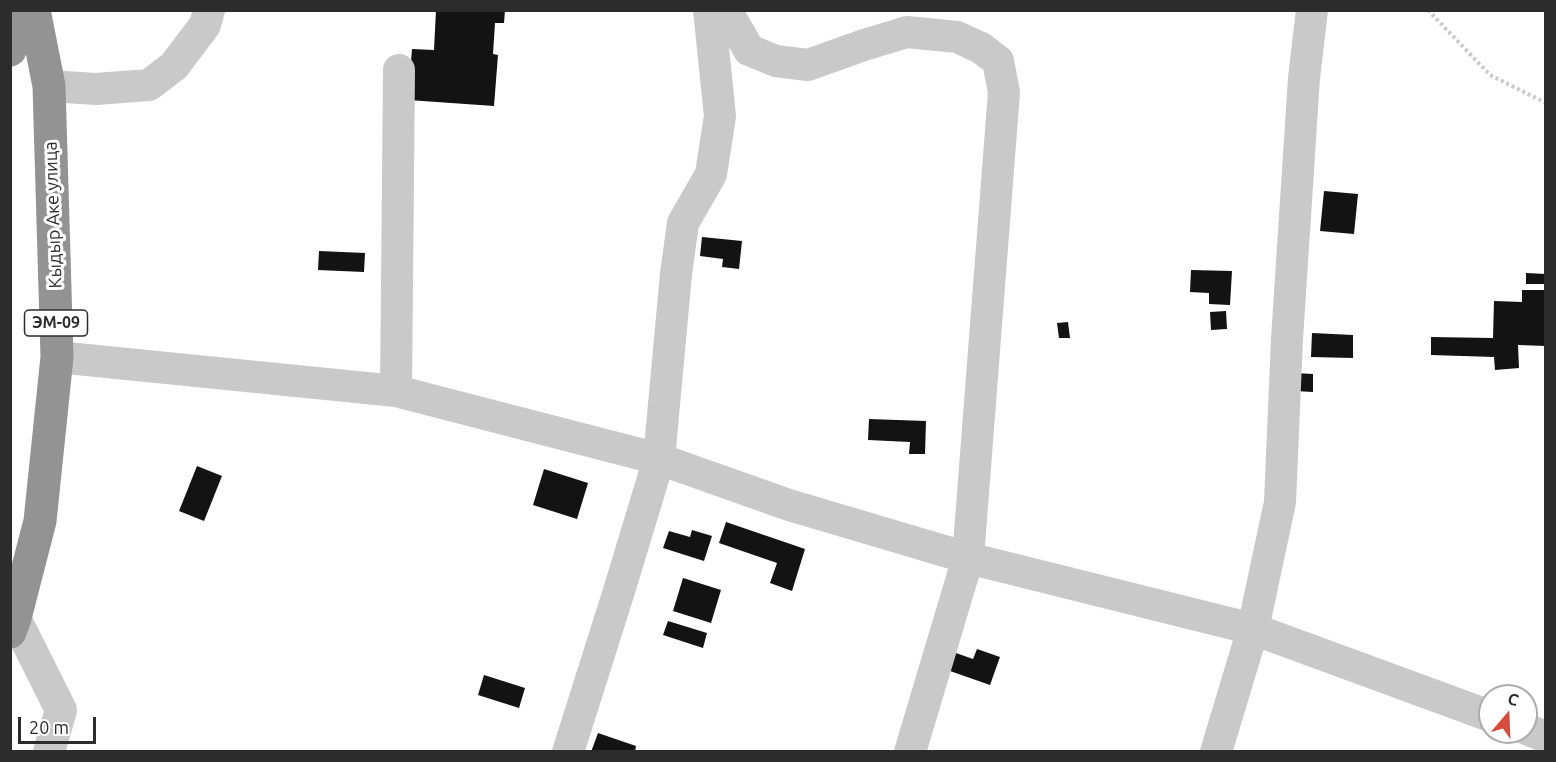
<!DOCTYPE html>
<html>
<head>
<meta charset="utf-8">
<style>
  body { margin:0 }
  #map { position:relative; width:1556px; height:762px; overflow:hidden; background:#fff; font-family:Ubuntu,sans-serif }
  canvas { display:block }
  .frame { position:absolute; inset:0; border:12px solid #2c2c2c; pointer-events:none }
  .north { position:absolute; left:1478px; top:684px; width:60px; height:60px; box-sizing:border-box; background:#fff; border:2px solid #ababab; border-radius:50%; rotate:19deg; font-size:16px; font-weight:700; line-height:24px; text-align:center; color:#2c2c2c }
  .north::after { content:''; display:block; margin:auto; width:21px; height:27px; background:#d54b3c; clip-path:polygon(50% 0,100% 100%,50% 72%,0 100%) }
  .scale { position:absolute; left:18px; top:717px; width:78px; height:27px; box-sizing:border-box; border:3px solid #2c2c2c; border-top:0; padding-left:8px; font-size:18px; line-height:21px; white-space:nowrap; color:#2c2c2c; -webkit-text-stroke:4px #fff; paint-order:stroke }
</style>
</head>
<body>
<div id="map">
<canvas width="1556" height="762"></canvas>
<div class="frame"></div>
<div class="north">С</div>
<div class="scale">20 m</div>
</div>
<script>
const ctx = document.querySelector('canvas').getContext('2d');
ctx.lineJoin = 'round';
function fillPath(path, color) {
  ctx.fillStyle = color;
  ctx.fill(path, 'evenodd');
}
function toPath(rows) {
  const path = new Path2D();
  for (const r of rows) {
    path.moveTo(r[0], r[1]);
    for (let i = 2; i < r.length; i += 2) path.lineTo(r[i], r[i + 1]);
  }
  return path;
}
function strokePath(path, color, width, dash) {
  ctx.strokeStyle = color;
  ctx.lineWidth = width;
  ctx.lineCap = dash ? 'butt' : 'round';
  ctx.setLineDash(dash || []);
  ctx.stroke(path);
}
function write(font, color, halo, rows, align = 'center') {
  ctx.font = font + ' Ubuntu,sans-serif';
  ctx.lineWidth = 6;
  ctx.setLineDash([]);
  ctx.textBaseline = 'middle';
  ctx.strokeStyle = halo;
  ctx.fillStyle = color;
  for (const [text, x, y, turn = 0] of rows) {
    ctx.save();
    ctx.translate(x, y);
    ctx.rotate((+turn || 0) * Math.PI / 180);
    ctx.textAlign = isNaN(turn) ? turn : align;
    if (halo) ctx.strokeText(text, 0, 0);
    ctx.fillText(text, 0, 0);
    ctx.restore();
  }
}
const building = toPath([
  [436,10,505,10,504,23,495,23,493,54,498,55,494,106,408,100,412,49,434,50],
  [1324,191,1358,194,1354,234,1320,231],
  [702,237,742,241,739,269,722,267,723,259,700,256],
  [319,251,365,253,364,272,318,270],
  [1191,270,1232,271,1230,305,1209,304,1209,293,1190,292],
  [1526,273,1546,274,1546,284,1526,284],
  [1522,290,1546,290,1546,346,1518,345,1519,368,1495,370,1494,357,1431,355,1431,337,1493,338,1494,301,1522,302],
  [1226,311,1227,329,1211,330,1210,312],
  [1068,322,1070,338,1059,338,1057,323],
  [1312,333,1353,335,1353,358,1311,357],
  [1295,373,1313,374,1313,392,1295,391],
  [869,419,926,421,925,454,909,454,910,442,868,440],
  [197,466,222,476,204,521,179,511],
  [544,469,588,483,577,519,533,505],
  [726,522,805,549,792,591,770,583,777,563,719,543],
  [692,530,712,536,704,561,663,548,669,531,690,537],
  [683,578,721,590,711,623,673,611],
  [668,621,707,633,703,648,663,635],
  [977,649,1000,657,990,685,950,671,956,653,973,659],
  [484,675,525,688,519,708,478,695],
  [598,733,636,746,635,752,591,752]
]);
const path = toPath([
  [1428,10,1490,75,1546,103]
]);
const minor = toPath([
  [726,10,749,50,776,61,808,65,864,45,907,32,957,37,981,48,998,61,1004,92,968,558,910,752],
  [49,86,96,89,149,85,174,66,205,25,209,10],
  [57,357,396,391,659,459,789,505,968,558,1253,629,1490,716],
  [396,391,399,70],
  [15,618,61,710,49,752],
  [1526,729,1546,737],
  [568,752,619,591,659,459,676,274,683,223,711,174,720,116,709,10],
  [1216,752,1253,629,1280,502,1287,339,1304,78,1312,10]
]);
const highway = toPath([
  [10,50,15,10],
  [10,632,15,618,40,521,57,357,49,86,34,10]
]);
const shields = [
  [56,323,63]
];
const shieldNames = [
  ["ЭМ-09",56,323]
];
const streetNames = [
  ["Кыдыр Аке улица",53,215,-92]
];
fillPath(building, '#131313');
strokePath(path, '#c9c9c9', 4, [3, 3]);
strokePath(minor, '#c9c9c9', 32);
strokePath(highway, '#939393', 33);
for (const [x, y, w] of shields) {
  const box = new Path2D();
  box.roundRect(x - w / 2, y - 13, w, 26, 4.5);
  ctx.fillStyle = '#fff';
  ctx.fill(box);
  strokePath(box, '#2c2c2c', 1.5);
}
write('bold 16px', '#2c2c2c', null, shieldNames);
write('18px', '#2c2c2c', '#fff', streetNames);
</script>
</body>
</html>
